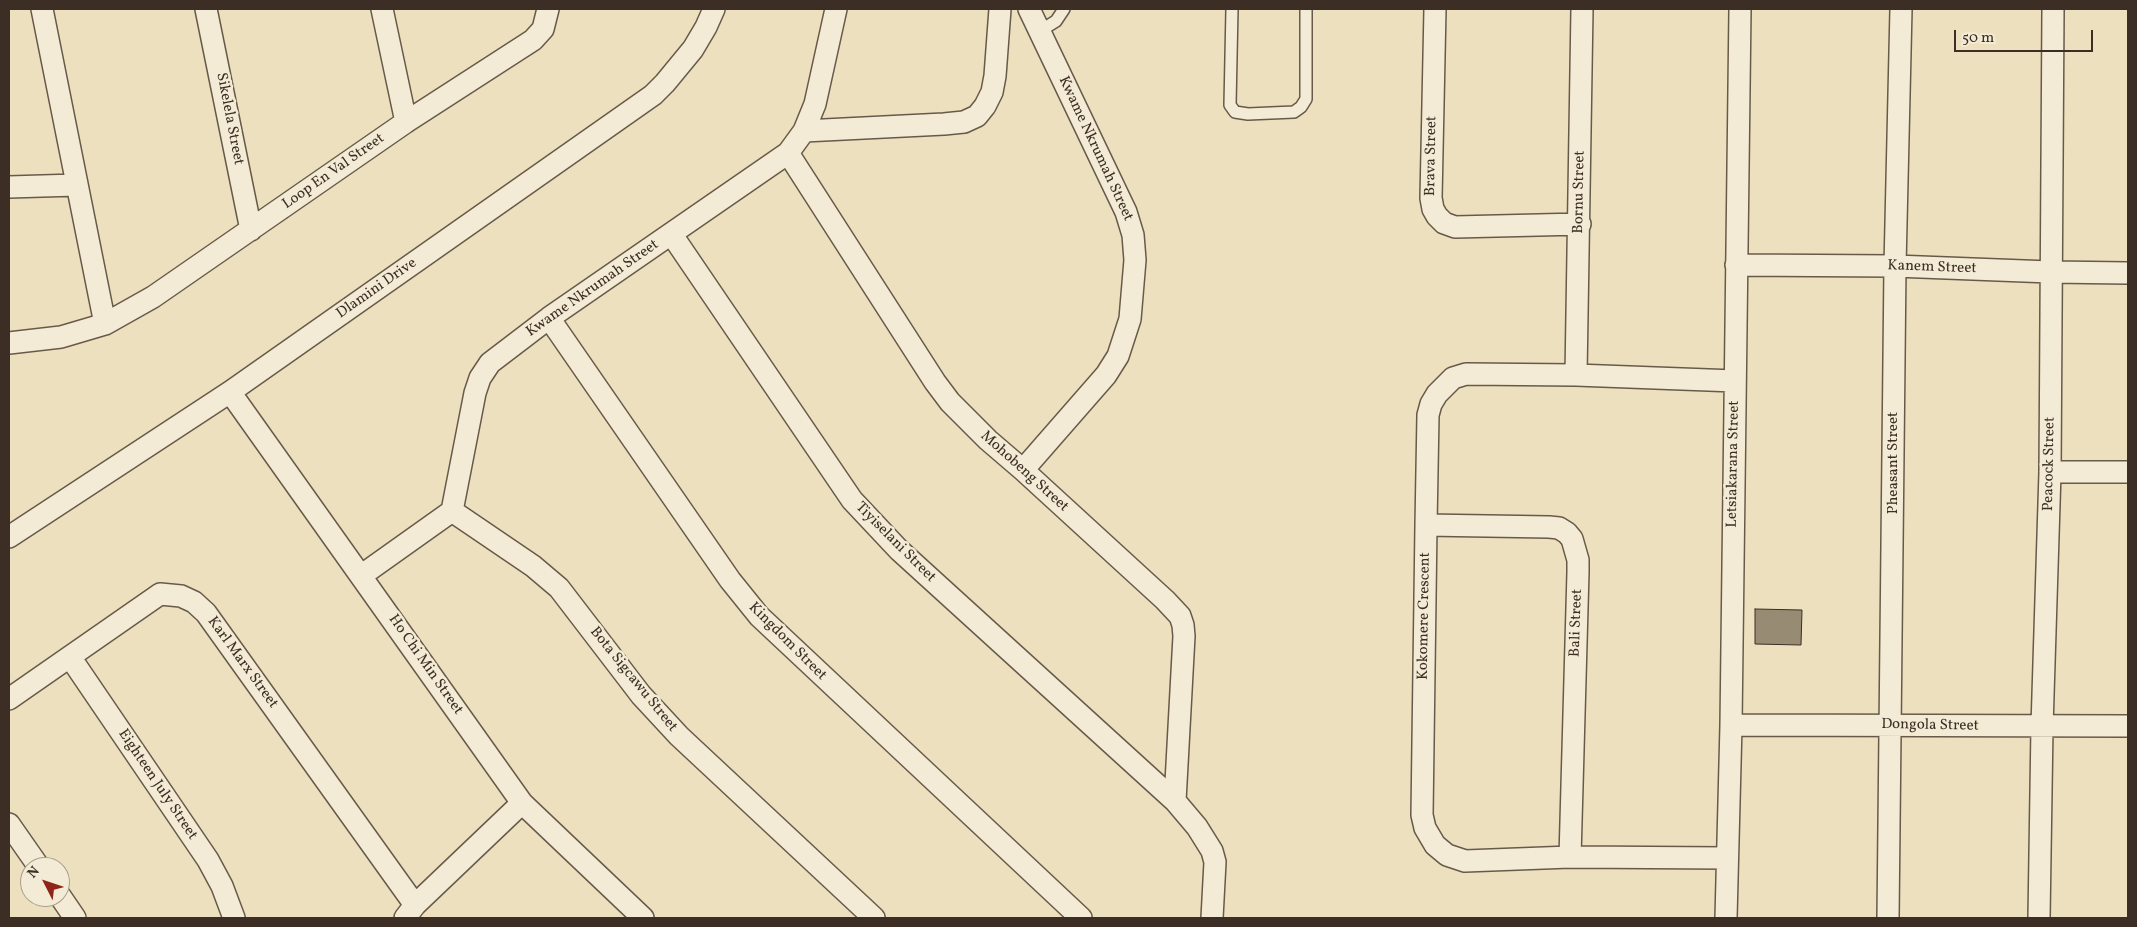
<!DOCTYPE html>
<html>
<head>
<meta charset="utf-8">
<style>
  body { margin:0 }
  #map { position:relative; width:2137px; height:927px; overflow:hidden; background:#ede0be; font-family:Vollkorn,serif }
  canvas { display:block }
  .frame { position:absolute; inset:0; border:10px solid #3c2e24; pointer-events:none }
  .north { position:absolute; left:20px; top:857px; width:50px; height:50px; box-sizing:border-box; background:#f3ebd5; border:1px solid #aa9f8e; border-radius:50%; rotate:311deg; font-size:14px; font-weight:700; line-height:20px; text-align:center; color:#3c2e24 }
  .north::after { content:''; display:block; margin:auto; width:18px; height:22px; background:#8f2418; clip-path:polygon(50% 0,100% 100%,50% 72%,0 100%) }
  .scale { position:absolute; left:1954px; top:30px; width:139px; height:22px; box-sizing:border-box; border:2px solid #3c2e24; border-top:0; padding-left:6px; font-size:15px; line-height:18px; white-space:nowrap; color:#3c2e24; -webkit-text-stroke:4px #f3ebd5; paint-order:stroke }
</style>
</head>
<body>
<div id="map">
<canvas width="2137" height="927"></canvas>
<div class="frame"></div>
<div class="north">N</div>
<div class="scale">50 m</div>
</div>
<script>
const ctx = document.querySelector('canvas').getContext('2d');
ctx.lineJoin = 'round';
function fillPath(path, color) {
  ctx.fillStyle = color;
  ctx.fill(path, 'evenodd');
}
function toPath(rows) {
  const path = new Path2D();
  for (const r of rows) {
    path.moveTo(r[0], r[1]);
    for (let i = 2; i < r.length; i += 2) path.lineTo(r[i], r[i + 1]);
  }
  return path;
}
function strokePath(path, color, width, dash) {
  ctx.strokeStyle = color;
  ctx.lineWidth = width;
  ctx.lineCap = dash ? 'butt' : 'round';
  ctx.setLineDash(dash || []);
  ctx.stroke(path);
}
function write(font, color, halo, rows, align = 'center') {
  ctx.font = font + ' Vollkorn,serif';
  ctx.lineWidth = 5;
  ctx.setLineDash([]);
  ctx.textBaseline = 'middle';
  ctx.strokeStyle = halo;
  ctx.fillStyle = color;
  for (const [text, x, y, turn = 0] of rows) {
    ctx.save();
    ctx.translate(x, y);
    ctx.rotate((+turn || 0) * Math.PI / 180);
    ctx.textAlign = isNaN(turn) ? turn : align;
    if (halo) ctx.strokeText(text, 0, 0);
    ctx.fillText(text, 0, 0);
    ctx.restore();
  }
}
const building = toPath([
  [1755,609,1802,610,1801,645,1755,644,1755,609]
]);
const lane = toPath([
  [1232,9,1230,105,1235,112,1248,114,1294,112,1301,107,1306,99,1306,9],
  [1040,31,1056,21,1064,9]
]);
const street = toPath([
  [42,9,105,324],
  [206,9,251,230],
  [382,9,406,122],
  [1435,9,1431,198,1433,209,1437,216,1444,223,1455,227,1580,224],
  [804,131,944,124,964,122,977,116,985,106,992,92,995,76,1000,9],
  [788,153,935,382,950,402,988,440,1023,470,1165,600,1180,616,1183,625,1184,636,1175,801],
  [9,187,76,185],
  [672,235,852,500,899,550,1175,801,1197,827,1212,851,1215,862,1212,918],
  [1736,265,1895,266,2050,272,2128,273],
  [549,318,730,580,759,616,1081,918],
  [9,343,61,337,105,324,153,297,406,122,533,40,543,29,548,9],
  [1576,375,1582,9],
  [230,392,522,803,643,918],
  [1023,470,1106,375,1118,356,1130,319,1135,260,1133,235,1126,212,1029,9],
  [2050,472,2128,472],
  [452,511,533,566,559,588,641,695,679,736,874,918],
  [1426,525,1549,527,1559,528,1567,533,1572,539,1578,560,1578,572,1570,857],
  [9,537,230,392,653,95,665,83,693,49,706,27,714,9],
  [362,575,452,511,475,393,480,378,490,363,549,318,788,153,804,131,815,104,836,9],
  [70,657,208,860,222,886,234,918],
  [9,699,160,594,181,596,194,602,206,613,415,905],
  [1731,725,2128,726],
  [9,824,39,867],
  [1727,858,1570,857,1465,861,1447,855,1435,845,1425,828,1422,815,1426,525,1428,415,1431,404,1437,394,1453,378,1466,374,1576,375,1735,381],
  [60,896,75,918],
  [405,918,415,905,522,803],
  [1726,918,1731,725,1740,9],
  [1888,918,1895,266,1901,9],
  [2039,918,2042,727,2050,472,2053,9]
]);
const streetNames = [
  ["Sikelela Street",229,119,79],
  ["Kwame Nkrumah Street",1095,149,65],
  ["Brava Street",1432,156,-89],
  ["Loop En Val Street",334,172,-35],
  ["Bornu Street",1580,192,-89],
  ["Kanem Street",1932,268,2],
  ["Dlamini Drive",377,289,-35],
  ["Kwame Nkrumah Street",593,289,-35],
  ["Pheasant Street",1894,463,-90],
  ["Letsiakarana Street",1734,464,-89],
  ["Peacock Street",2050,464,-89],
  ["Mohobeng Street",1024,472,42],
  ["Tiyiselani Street",895,543,45],
  ["Kokomere Crescent",1425,616,-89],
  ["Bali Street",1577,623,-88],
  ["Kingdom Street",787,642,45],
  ["Karl Marx Street",242,663,54],
  ["Ho Chi Min Street",425,665,55],
  ["Bota Sigcawu Street",633,680,51],
  ["Dongola Street",1930,726,1],
  ["Eighteen July Street",157,785,56]
];
fillPath(building, '#988b74');
strokePath(building, '#3c2e24', 1);
strokePath(lane, '#685a4a', 14);
strokePath(street, '#685a4a', 24);
strokePath(lane, '#f3ebd5', 11);
strokePath(street, '#f3ebd5', 21);
write('15px', '#3c2e24', '#f3ebd5', streetNames);
</script>
</body>
</html>
